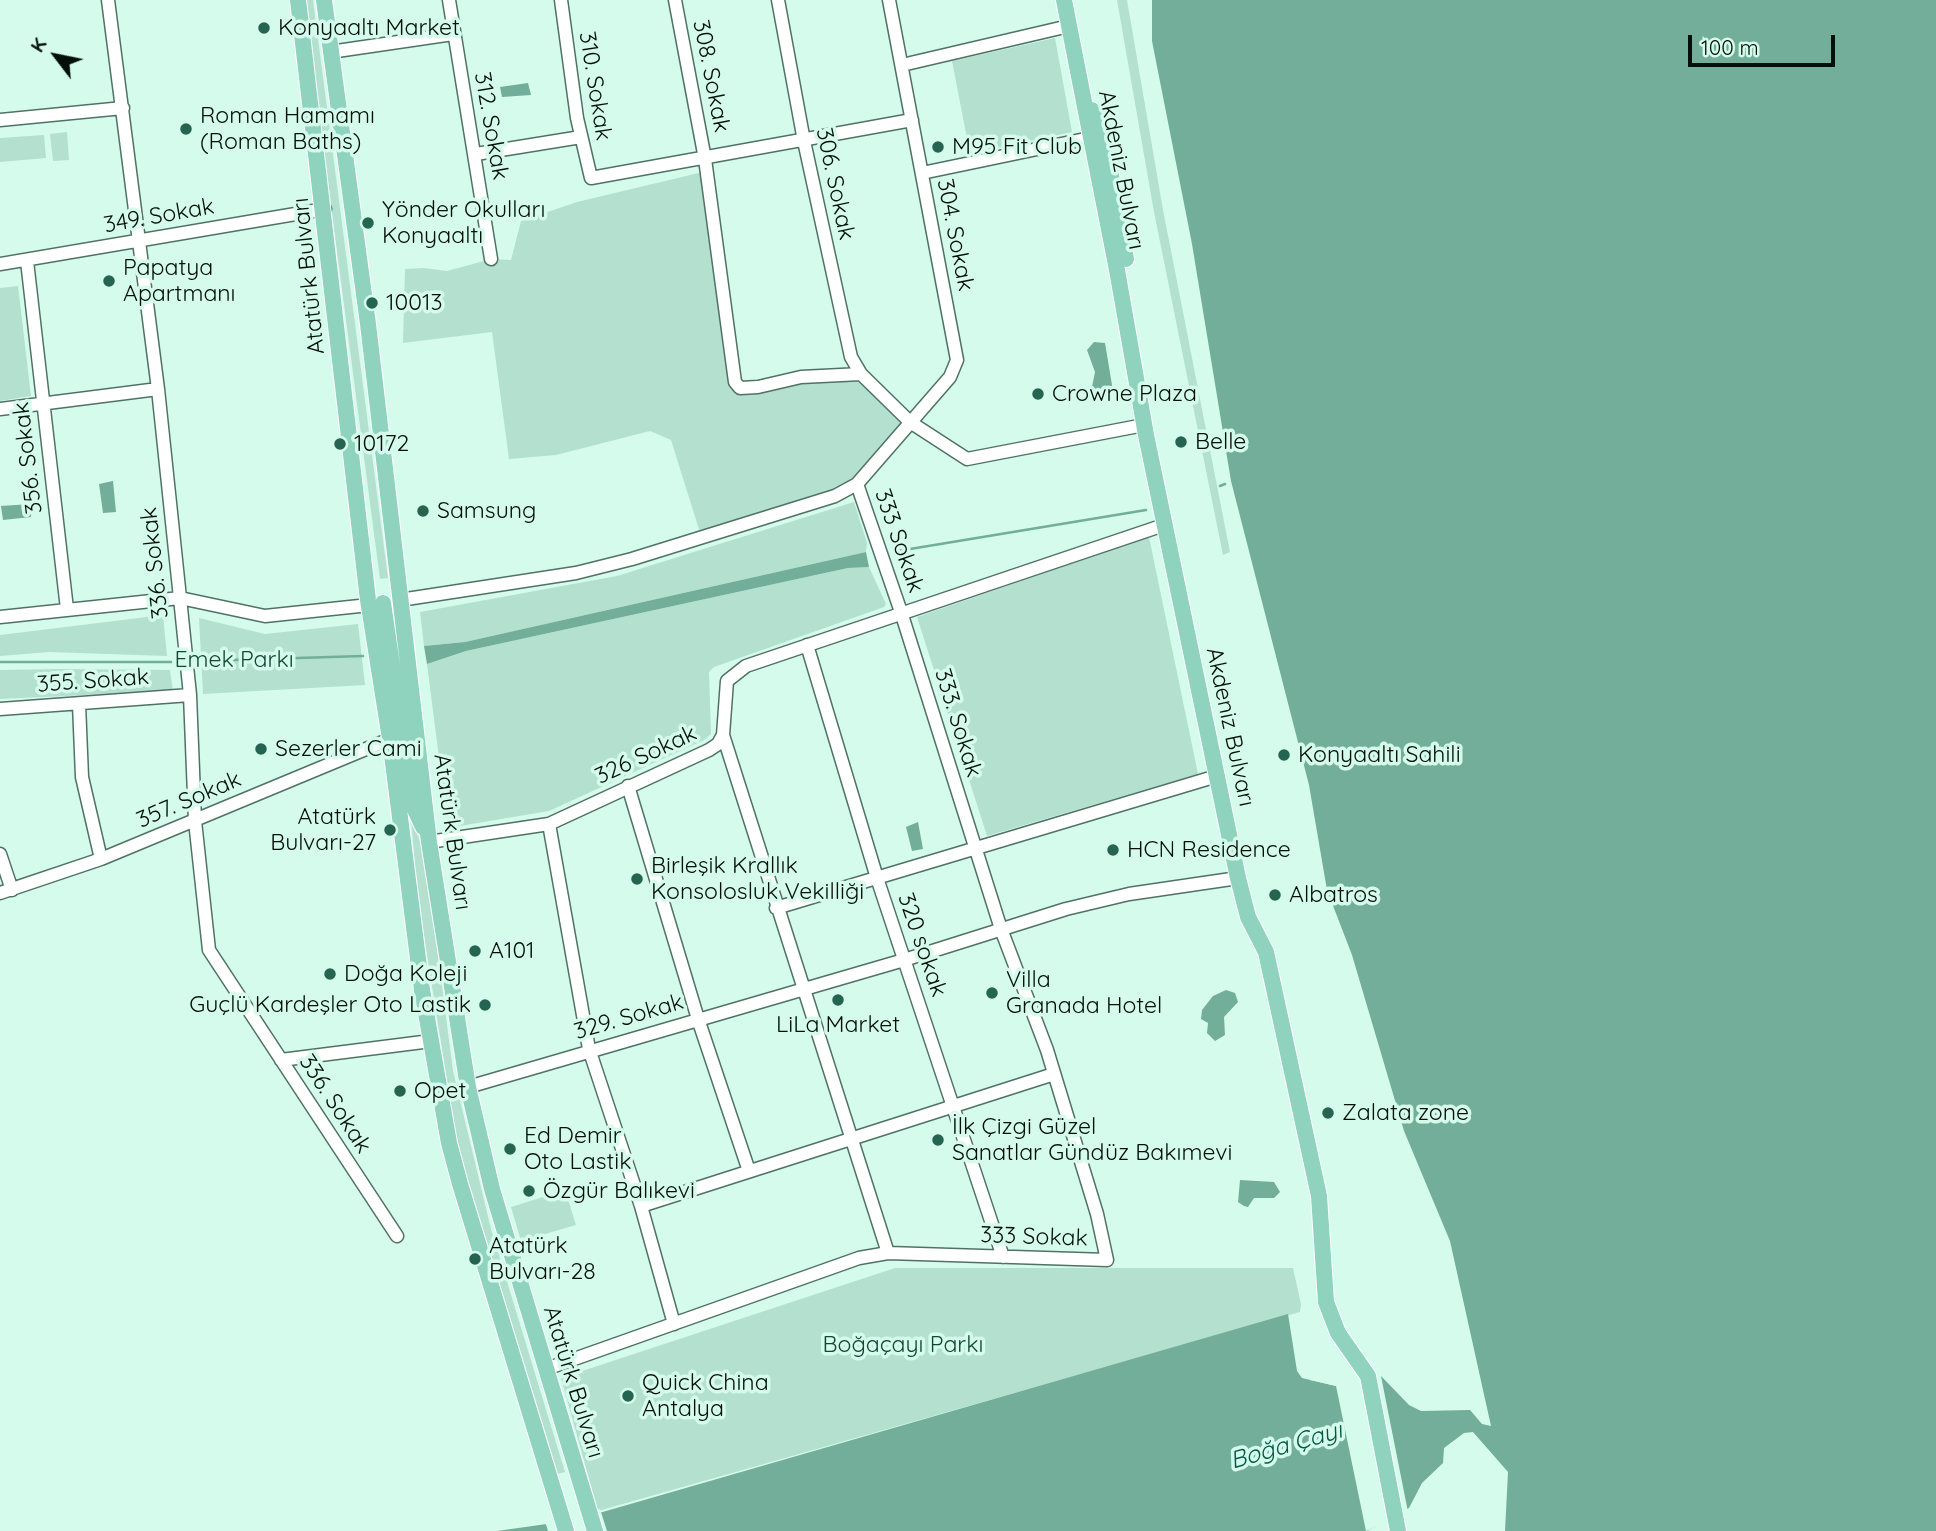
<!DOCTYPE html>
<html>
<head>
<meta charset="utf-8">
<style>
  body { margin:0 }
  #map { position:relative; width:1936px; height:1531px; overflow:hidden; background:#d5fbec; font-family:Quicksand,sans-serif }
  canvas { display:block }
  .north { position:absolute; left:21px; top:21px; width:70px; height:70px; -webkit-text-stroke:5px #d5fbec; paint-order:stroke; rotate:302deg; font-size:19px; font-weight:700; line-height:28px; text-align:center; color:#030f0a }
  .north::after { content:''; display:block; margin:auto; width:24px; height:32px; background:#030f0a; clip-path:polygon(50% 0,100% 100%,50% 72%,0 100%) }
  .scale { position:absolute; left:1688px; top:35px; width:147px; height:32px; box-sizing:border-box; border:4px solid #030f0a; border-top:0; padding-left:9px; font-size:21px; line-height:24px; white-space:nowrap; color:#030f0a; -webkit-text-stroke:5px #d5fbec; paint-order:stroke }
</style>
</head>
<body>
<div id="map">
<canvas width="1936" height="1531"></canvas>
<div class="north">K</div>
<div class="scale">100 m</div>
</div>
<script>
const ctx = document.querySelector('canvas').getContext('2d');
ctx.lineJoin = 'round';
function fillPath(path, color) {
  ctx.fillStyle = color;
  ctx.fill(path, 'evenodd');
}
function toPath(rows) {
  const path = new Path2D();
  for (const r of rows) {
    path.moveTo(r[0], r[1]);
    for (let i = 2; i < r.length; i += 2) path.lineTo(r[i], r[i + 1]);
  }
  return path;
}
function strokePath(path, color, width, dash) {
  ctx.strokeStyle = color;
  ctx.lineWidth = width;
  ctx.lineCap = dash ? 'butt' : 'round';
  ctx.setLineDash(dash || []);
  ctx.stroke(path);
}
function write(font, color, halo, rows, align = 'center') {
  ctx.font = font + ' Quicksand,sans-serif';
  ctx.lineWidth = 7;
  ctx.setLineDash([]);
  ctx.textBaseline = 'middle';
  ctx.strokeStyle = halo;
  ctx.fillStyle = color;
  for (const [text, x, y, turn = 0] of rows) {
    ctx.save();
    ctx.translate(x, y);
    ctx.rotate((+turn || 0) * Math.PI / 180);
    ctx.textAlign = isNaN(turn) ? turn : align;
    if (halo) ctx.strokeText(text, 0, 0);
    ctx.fillText(text, 0, 0);
    ctx.restore();
  }
}
const green = toPath([
  [304,0,313,0,388,578,380,579],
  [1117,0,1127,0,1163,210,1230,552,1223,555,1154,212],
  [1055,38,1072,132,970,154,952,61],
  [67,132,69,160,53,161,50,134],
  [44,135,46,158,0,162,0,138],
  [707,171,741,388,861,374,910,422,857,484,702,539,671,440,650,431,556,455,509,459,492,332,403,343,405,269,424,268,447,271,491,259,511,260,521,221,577,202],
  [18,286,31,396,0,401,0,288],
  [854,502,867,543,866,552,465,642,424,646,420,612,617,576],
  [1149,537,1198,774,987,836,917,617],
  [869,567,886,604,884,607,714,667,709,672,711,734,704,740,549,811,448,828,427,664,466,651,848,568],
  [163,615,167,656,49,652,0,656,0,635],
  [199,618,265,634,358,624,365,685,203,694],
  [59,669,170,670,173,691,0,699,0,670],
  [411,817,425,855,453,1071,491,1229,565,1472,554,1475,530,1399,457,1143,417,892],
  [565,1190,576,1225,521,1241,511,1207],
  [895,1268,1293,1268,1301,1304,1300,1312,598,1511,561,1378]
]);
const water = toPath([
  [1152,0,1936,0,1936,1531,1505,1531,1508,1472,1473,1432,1464,1433,1444,1448,1443,1463,1422,1483,1409,1508,1367,1531,497,1531,575,1520,1288,1314,1297,1371,1302,1378,1336,1386,1381,1376,1409,1405,1421,1411,1470,1410,1482,1424,1491,1426,1450,1241,1404,1131,1352,955,1327,890,1309,785,1231,481,1192,244,1152,41],
  [528,83,531,95,502,97,500,87],
  [1094,342,1105,343,1113,391,1103,395,1092,387,1095,372,1087,350],
  [113,481,116,512,103,513,99,484],
  [30,504,31,517,3,520,1,506],
  [866,552,869,567,848,568,466,651,427,664,424,646,465,642],
  [918,822,923,849,912,851,906,827],
  [1226,990,1235,993,1238,1002,1224,1017,1225,1035,1215,1041,1207,1033,1208,1023,1201,1019,1202,1010,1213,996],
  [1240,1180,1274,1182,1280,1192,1274,1198,1254,1198,1248,1207,1244,1206,1238,1202]
]);
const pier = toPath([
  [1380,1373,1383,1373,1381,1376,1408,1512,1366,1531,1336,1386,1310,1380,1309,1376,1336,1383],
  [600,1509,607,1531,548,1531,545,1521]
]);
const stream = toPath([
  [1220,486,1225,484],
  [898,551,1146,510],
  [199,661,363,656],
  [0,662,171,662]
]);
const minor = toPath([
  [108,0,158,389,180,598,190,695,195,821,209,950,397,1236],
  [449,0,491,259],
  [561,0,577,118,591,178,912,120],
  [675,0,705,159,735,382,740,388,758,387,801,377,861,374],
  [778,0,804,141,851,357,861,374,910,422,967,459,1144,425],
  [330,52,453,34],
  [902,65,1069,26],
  [0,120,123,108],
  [476,154,581,137],
  [922,173,1090,138],
  [27,261,67,609],
  [0,264,325,209],
  [0,409,158,389],
  [400,600,576,573,632,559,835,496,857,484,950,377,957,360,889,0],
  [0,617,180,598,265,616,369,605],
  [807,645,877,878,1003,1257],
  [79,704,82,777,101,859],
  [0,709,190,695],
  [723,735,888,1253],
  [628,786,698,1019,749,1171],
  [549,824,589,1049,641,1206,674,1324],
  [429,842,549,824,709,750,718,744,723,735,727,681,746,666,1164,525],
  [0,854,12,890],
  [0,893,101,859,390,739],
  [776,908,1217,776],
  [281,1060,431,1041],
  [468,1087,904,960,1066,909,1129,894,1238,878],
  [641,1206,1054,1074],
  [546,1369,859,1258,888,1253,1107,1260,1097,1214,1047,1050,1001,929,901,612,857,484]
]);
const major = toPath([
  [298,0,368,600,390,739,422,990,449,1143,460,1184,566,1531],
  [324,0,368,324,429,842,468,1087,492,1189,595,1531],
  [1064,0,1117,270,1146,435,1238,878,1248,917,1266,952,1319,1196,1326,1302,1338,1333,1368,1376,1398,1531],
  [1092,110,1105,142,1126,259],
  [383,603,412,803,423,827]
]);
const markers = [
  [264,28,7,"#256450"],
  [186,129,7,"#256450"],
  [938,147,7,"#256450"],
  [368,223,7,"#256450"],
  [109,281,7,"#256450"],
  [372,303,7,"#256450"],
  [1038,394,7,"#256450"],
  [1181,442,7,"#256450"],
  [340,444,7,"#256450"],
  [423,511,7,"#256450"],
  [261,749,7,"#256450"],
  [1284,755,7,"#256450"],
  [390,830,7,"#256450"],
  [1113,850,7,"#256450"],
  [637,879,7,"#256450"],
  [1275,895,7,"#256450"],
  [475,951,7,"#256450"],
  [330,974,7,"#256450"],
  [992,993,7,"#256450"],
  [838,1000,7,"#256450"],
  [485,1005,7,"#256450"],
  [400,1091,7,"#256450"],
  [1328,1113,7,"#256450"],
  [938,1140,7,"#256450"],
  [510,1149,7,"#256450"],
  [529,1191,7,"#256450"],
  [475,1259,7,"#256450"],
  [628,1396,7,"#256450"]
];
const poiNames = [
  ["Konyaaltı Market",278,28],
  ["Roman Hamamı",200,116],
  ["(Roman Baths)",200,142],
  ["M95 Fit Club",952,147],
  ["Yönder Okulları",382,210],
  ["Konyaaltı",382,236],
  ["Papatya",123,268],
  ["Apartmanı",123,294],
  ["10013",386,303],
  ["Crowne Plaza",1052,394],
  ["Belle",1195,442],
  ["10172",354,444],
  ["Samsung",437,511],
  ["Sezerler Cami",275,749],
  ["Konyaaltı Sahili",1298,755],
  ["Atatürk",376,817,"right"],
  ["Bulvarı-27",376,843,"right"],
  ["HCN Residence",1127,850],
  ["Birleşik Krallık",651,866],
  ["Konsolosluk Vekilliği",651,892],
  ["Albatros",1289,895],
  ["A101",489,951],
  ["Doğa Koleji",344,974],
  ["Villa",1006,980],
  ["Granada Hotel",1006,1006],
  ["Guçlü Kardeşler Oto Lastik",471,1005,"right"],
  ["LiLa Market",838,1025,"center"],
  ["Opet",414,1091],
  ["Zalata zone",1342,1113],
  ["İlk Çizgi Güzel",952,1127],
  ["Sanatlar Gündüz Bakımevi",952,1153],
  ["Ed Demir",524,1136],
  ["Oto Lastik",524,1162],
  ["Özgür Balıkevi",543,1191],
  ["Atatürk",489,1246],
  ["Bulvarı-28",489,1272],
  ["Quick China",642,1383],
  ["Antalya",642,1409]
];
const streetNames = [
  ["308. Sokak",711,76,79],
  ["310. Sokak",595,86,81],
  ["312. Sokak",491,126,80],
  ["Akdeniz Bulvarı",1121,170,79],
  ["306. Sokak",835,184,78],
  ["349. Sokak",159,216,-10],
  ["304. Sokak",955,235,79],
  ["Atatürk Bulvarı",309,276,-96],
  ["356. Sokak",28,458,-97],
  ["333 Sokak",899,541,71],
  ["336. Sokak",155,563,-96],
  ["355. Sokak",93,681,-4],
  ["333. Sokak",958,723,73],
  ["Akdeniz Bulvarı",1230,727,78],
  ["326 Sokak",646,755,-25],
  ["357. Sokak",189,800,-23],
  ["Atatürk Bulvarı",452,832,82],
  ["320 sokak",922,945,71],
  ["329. Sokak",629,1017,-16],
  ["336. Sokak",335,1104,57],
  ["333 Sokak",1034,1237,2],
  ["Atatürk Bulvarı",573,1382,73]
];
const parkNames = [
  ["Emek Parkı",234,660],
  ["Boğaçayı Parkı",903,1345]
];
const waterNames = [
  ["Boğa Çayı",1286,1446,-16]
];
fillPath(green, '#b4e0cf');
fillPath(water, '#72ae99');
fillPath(pier, '#d5fbec');
strokePath(stream, '#72ae99', 2.5);
strokePath(minor, '#507266', 15);
strokePath(major, '#fff', 18);
strokePath(minor, '#fff', 12);
strokePath(major, '#8fd3bf', 16);
for (const [x, y, r, color] of markers) {
  const dot = new Path2D();
  dot.arc(x, y, r, 0, 2 * Math.PI);
  ctx.fillStyle = color;
  ctx.fill(dot);
  strokePath(dot, '#d5fbec', 2.5);
}
write('23px', '#030f0a', '#d5fbec', poiNames, 'left');
write('23px', '#030f0a', '#d5fbec', streetNames);
write('23px', '#124637', '#d5fbec', parkNames);
write('italic 24px', '#035843', '#d5fbec', waterNames);
</script>
</body>
</html>
